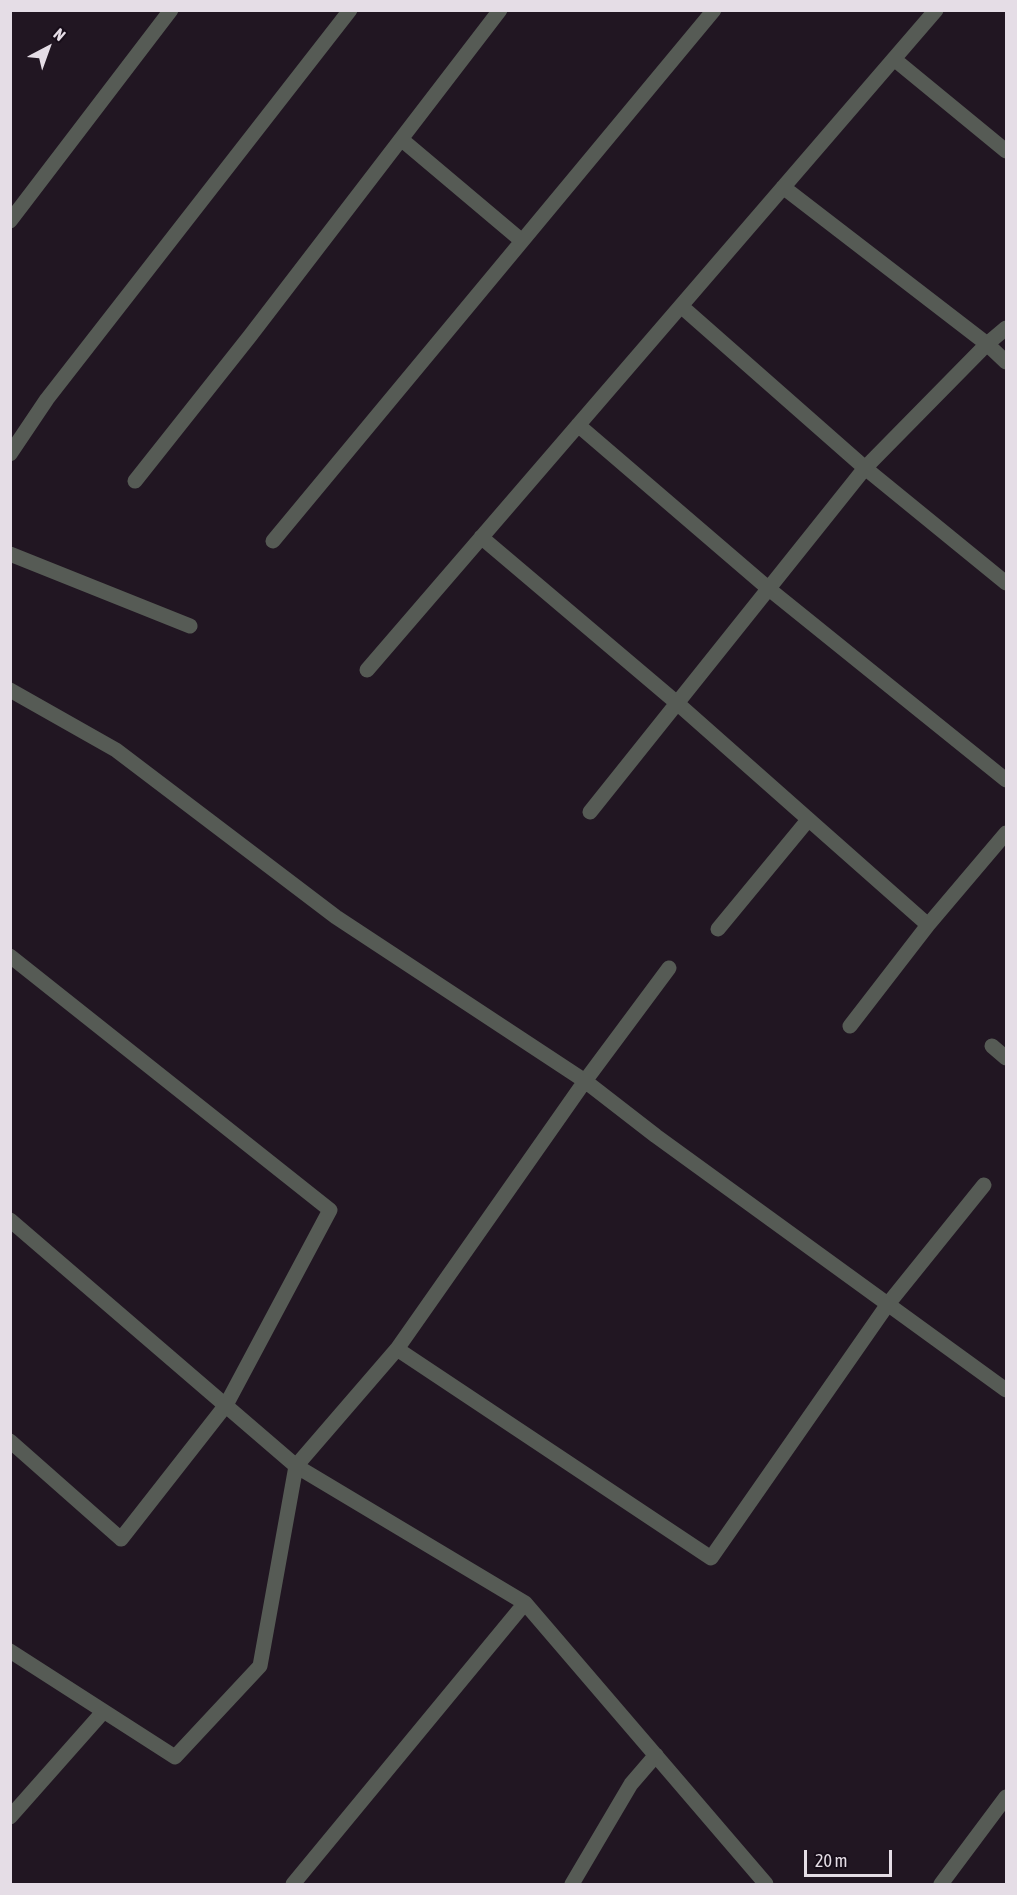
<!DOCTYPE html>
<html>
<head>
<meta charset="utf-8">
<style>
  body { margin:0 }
  #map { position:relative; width:1017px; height:1895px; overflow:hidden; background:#211622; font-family:"Asap Condensed",sans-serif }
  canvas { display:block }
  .frame { position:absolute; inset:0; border:12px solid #e5dde6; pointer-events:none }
  .north { position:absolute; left:18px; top:18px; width:60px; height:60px; -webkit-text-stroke:4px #170d19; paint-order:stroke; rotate:41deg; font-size:16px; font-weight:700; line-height:24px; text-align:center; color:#e5dde6 }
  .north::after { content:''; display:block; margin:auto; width:21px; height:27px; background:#e5dde6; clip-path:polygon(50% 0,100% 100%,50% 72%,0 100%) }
  .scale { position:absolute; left:804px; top:1850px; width:88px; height:27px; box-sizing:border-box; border:3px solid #e5dde6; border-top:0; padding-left:8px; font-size:18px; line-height:21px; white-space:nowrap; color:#e5dde6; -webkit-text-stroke:4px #170d19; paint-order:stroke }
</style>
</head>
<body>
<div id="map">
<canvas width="1017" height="1895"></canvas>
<div class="frame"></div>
<div class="north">N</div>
<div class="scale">20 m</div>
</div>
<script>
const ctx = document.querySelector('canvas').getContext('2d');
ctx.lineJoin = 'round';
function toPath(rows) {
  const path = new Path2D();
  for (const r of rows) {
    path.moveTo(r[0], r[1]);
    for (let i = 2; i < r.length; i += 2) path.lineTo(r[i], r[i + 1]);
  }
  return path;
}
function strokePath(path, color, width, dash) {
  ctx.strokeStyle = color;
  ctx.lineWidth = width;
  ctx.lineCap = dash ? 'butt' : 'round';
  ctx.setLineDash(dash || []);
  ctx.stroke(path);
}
const minor = toPath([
  [894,59,1006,151],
  [401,139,522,241],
  [783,187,987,344,1006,362],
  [10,221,171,10],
  [681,306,865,468,1006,583],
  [578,425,769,589,1006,780],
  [10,454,47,399,350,10],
  [135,481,250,336,500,10],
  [481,537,677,703,928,925,1006,833],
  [273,541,714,10],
  [10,554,190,626],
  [367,670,936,10],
  [10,690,116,750,336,917,585,1081,656,1136,1006,1390],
  [590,812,865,468,987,344,1006,328],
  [718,929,808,820],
  [10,956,330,1210,226,1405,121,1539,10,1441],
  [850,1026,928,925],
  [992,1046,1006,1058],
  [10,1220,296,1466,525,1603,766,1884],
  [397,1349,585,1081,669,968],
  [10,1651,175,1757,260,1666,296,1466,397,1349,711,1558,888,1304,984,1185],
  [10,1817,103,1712],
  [293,1884,525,1603],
  [572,1884,631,1784,656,1755],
  [941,1884,1006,1797]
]);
strokePath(minor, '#565b55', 15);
</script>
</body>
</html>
